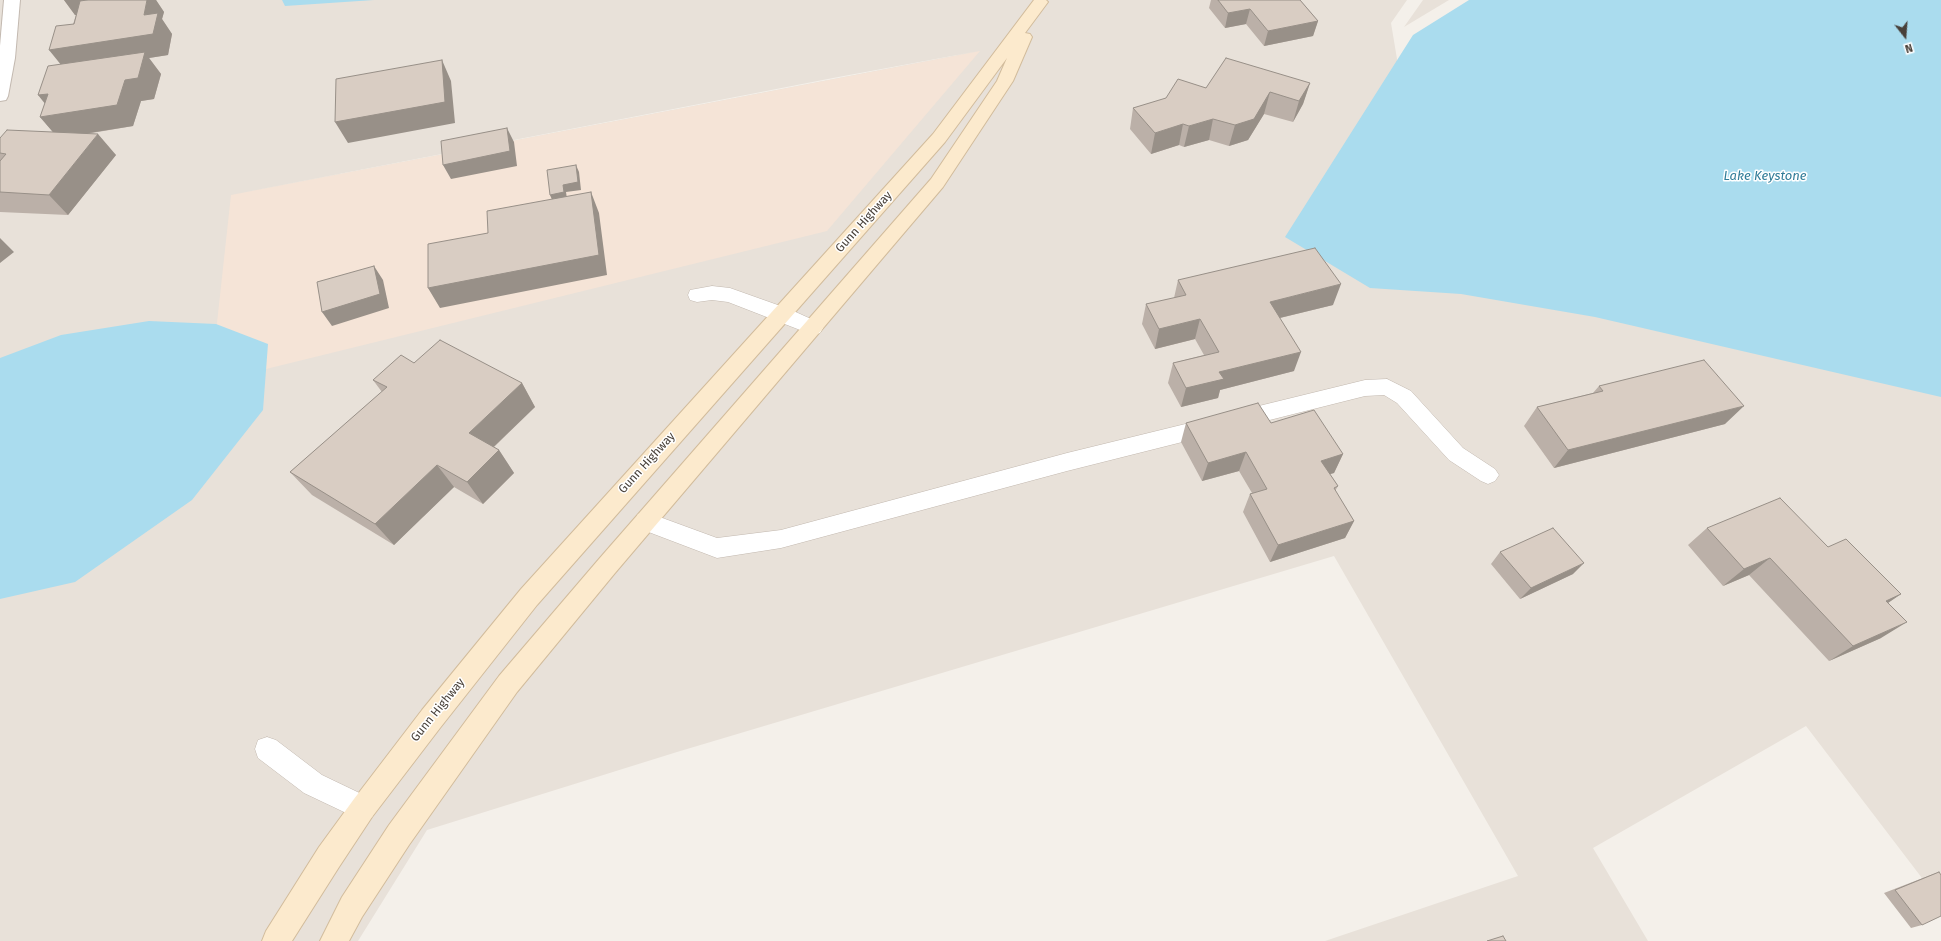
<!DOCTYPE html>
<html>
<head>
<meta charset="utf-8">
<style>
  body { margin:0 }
  #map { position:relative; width:1941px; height:941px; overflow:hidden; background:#f4f0ea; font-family:"Fira Sans",sans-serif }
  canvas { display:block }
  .north { position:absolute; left:1885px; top:16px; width:40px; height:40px; -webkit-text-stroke:3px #fff; paint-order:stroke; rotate:163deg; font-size:11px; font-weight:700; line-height:16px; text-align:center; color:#484039 }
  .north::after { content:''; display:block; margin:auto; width:14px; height:18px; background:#484039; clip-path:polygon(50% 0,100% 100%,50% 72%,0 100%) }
</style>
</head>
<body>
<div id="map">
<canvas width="1941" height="941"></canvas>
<div class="north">N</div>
</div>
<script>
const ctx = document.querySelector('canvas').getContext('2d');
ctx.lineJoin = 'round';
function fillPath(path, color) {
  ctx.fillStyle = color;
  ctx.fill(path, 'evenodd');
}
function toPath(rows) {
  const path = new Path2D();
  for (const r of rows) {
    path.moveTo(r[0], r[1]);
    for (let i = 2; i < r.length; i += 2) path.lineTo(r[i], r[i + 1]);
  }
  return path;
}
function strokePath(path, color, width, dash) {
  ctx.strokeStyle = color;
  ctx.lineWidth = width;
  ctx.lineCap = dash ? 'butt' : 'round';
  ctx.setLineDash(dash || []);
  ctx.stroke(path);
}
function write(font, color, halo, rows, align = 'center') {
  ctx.font = font + ' "Fira Sans",sans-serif';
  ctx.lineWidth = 3;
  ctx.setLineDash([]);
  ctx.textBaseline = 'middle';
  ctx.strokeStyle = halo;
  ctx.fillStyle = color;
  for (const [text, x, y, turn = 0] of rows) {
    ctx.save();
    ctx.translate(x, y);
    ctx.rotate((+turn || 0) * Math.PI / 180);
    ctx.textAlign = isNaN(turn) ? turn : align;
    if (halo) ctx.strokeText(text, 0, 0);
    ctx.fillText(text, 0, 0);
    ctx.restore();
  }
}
const residential = toPath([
  [0,0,1407,0,1391,23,1399,71,1941,388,1941,903,1806,726,1593,848,1648,941,1325,941,1518,876,1334,556,677,752,427,830,358,941,0,941],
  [979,51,231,195,833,78],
  [1423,0,1449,0,1404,27]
]);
const commercial = toPath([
  [980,51,827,231,266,369,211,378,231,195]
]);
const water = toPath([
  [282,0,374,0,285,6],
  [1469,0,1941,0,1941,397,1595,317,1461,294,1370,288,1285,237,1413,35],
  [149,321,216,324,268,344,263,410,192,500,75,582,0,599,0,358,61,335]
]);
const service = toPath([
  [712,286,730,288,789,309,820,323,823,328,820,333,813,335,728,302,712,300,697,302,690,300,688,295,690,290,712,286],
  [1387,379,1411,391,1463,448,1495,469,1499,475,1495,481,1488,484,1481,481,1449,460,1397,403,1384,395,1365,396,1067,471,781,548,717,558,638,528,635,521,638,514,646,512,717,538,781,530,1067,453,1365,380,1387,379],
  [267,737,276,740,322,775,372,799,376,808,372,817,363,821,304,793,258,758,255,749,258,740,267,737]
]);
const minor = toPath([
  [4,0,20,0,15,58,8,96,6,100,0,101,0,46,4,0]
]);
const secondary = toPath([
  [1034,0,1046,0,1048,2,1025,33,1030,34,1032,37,1013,81,943,187,615,573,517,692,409,845,362,917,349,941,320,941,342,897,389,825,499,676,599,559,931,179,997,81,1007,58,945,142,537,605,440,728,372,817,339,867,292,941,262,941,266,931,319,847,354,799,422,710,521,589,933,134,1034,0]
]);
const wall = toPath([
  [64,0,156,0,164,12,162,19,172,34,168,55,149,58,161,74,154,99,141,101,133,126,86,134,116,155,68,215,0,212,0,138,53,132,40,117,60,65,76,15,75,15],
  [1211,0,1300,0,1318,21,1313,36,1264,46,1246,24,1225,28,1209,8],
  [1310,83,1303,104,1293,122,1264,114,1248,140,1229,146,1209,140,1184,147,1179,145,1151,154,1130,129,1133,108,1206,88],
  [1178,280,1333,305,1280,318,1294,371,1220,390,1218,398,1181,407,1168,383,1173,363,1204,355,1195,339,1155,349,1142,324,1146,304,1174,298],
  [414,363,522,383,535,407,494,447,499,450,514,473,483,504,454,487,394,545,312,495,290,472,382,392,373,380],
  [1599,386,1725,424,1554,468,1524,426,1537,407,1593,393],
  [1186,423,1271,423,1343,454,1334,473,1330,474,1338,486,1335,491,1354,521,1345,538,1270,562,1243,512,1250,494,1252,493,1239,471,1202,481,1181,442],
  [1707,528,1828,547,1901,594,1888,603,1881,638,1829,661,1749,575,1723,586,1688,545],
  [1500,552,1573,574,1520,599,1491,564],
  [1939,872,1922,925,1911,928,1884,893,1928,876]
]);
const shadedWall = toPath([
  [64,0,138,0,137,5,75,15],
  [147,0,156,0,164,12,162,19,172,34,168,55,149,58,161,74,154,99,141,101,133,126,58,138,40,117,54,115,38,95,66,71,49,50,144,15],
  [1250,9,1246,24,1225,28,1228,13],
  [1318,21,1313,36,1264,46,1268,31],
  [442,60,451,81,455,123,348,143,335,122],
  [1310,83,1303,104,1293,122,1299,101],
  [1270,92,1264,114,1248,140,1229,146,1235,125],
  [1213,119,1209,140,1184,147,1189,126],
  [1183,124,1179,145,1151,154,1155,133],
  [507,128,514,142,517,166,451,179,443,165],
  [98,134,116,155,68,215,49,195],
  [576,165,579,172,581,190,566,192,567,199,553,202,550,195,563,185],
  [591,192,599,213,607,275,440,308,428,288],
  [0,238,14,252,0,263],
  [374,266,383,280,389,308,332,326,322,312],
  [1341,284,1333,305,1263,322,1270,302],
  [1200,319,1195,339,1155,349,1159,329],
  [1301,352,1294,371,1220,390,1218,398,1181,407,1186,388,1219,372],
  [522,383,535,407,484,456,469,433],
  [1744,406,1725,424,1554,468,1568,450],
  [499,450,514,473,483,504,467,482],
  [1246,452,1239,471,1202,481,1208,463],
  [1343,454,1334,473,1312,479,1321,461],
  [437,465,454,487,394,545,375,524],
  [1354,521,1345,538,1270,562,1278,545],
  [1770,558,1749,575,1723,586,1744,569],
  [1584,563,1573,574,1520,599,1531,588],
  [1901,594,1876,611,1886,601],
  [1907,622,1881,638,1829,661,1853,646]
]);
const building = toPath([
  [87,0,147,0,144,15,158,13,153,34,49,50,56,26,74,24,80,1,87,0],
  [1218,0,1300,0,1318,21,1268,31,1250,9,1228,13,1218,0],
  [145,52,138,78,125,80,117,105,40,117,48,94,38,95,48,66,145,52],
  [1226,58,1310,83,1299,101,1270,92,1254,119,1235,125,1213,119,1189,126,1183,124,1155,133,1133,108,1166,98,1178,79,1206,88,1226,58],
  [442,60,445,102,335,122,336,79,442,60],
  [507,128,510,151,443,165,441,141,507,128],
  [7,130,98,134,49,195,0,192,0,161,6,154,0,153,0,138,7,130],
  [576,165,578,182,563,185,564,192,550,195,547,170,576,165],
  [591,192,599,255,428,288,428,244,488,233,487,211,591,192],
  [1315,248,1341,284,1270,302,1301,352,1219,372,1224,379,1186,388,1173,363,1219,352,1200,319,1159,329,1146,304,1186,295,1178,280,1315,248],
  [374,266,380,294,322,312,317,282,374,266],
  [440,340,522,383,469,433,499,450,467,482,437,465,375,524,290,472,387,387,373,380,401,355,414,363,440,340],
  [1704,360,1744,406,1568,450,1537,407,1603,391,1599,386,1704,360],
  [1258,403,1271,423,1314,410,1343,454,1321,461,1338,486,1334,488,1354,521,1278,545,1250,494,1267,489,1246,452,1208,463,1186,423,1258,403],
  [1780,498,1828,547,1846,539,1901,594,1886,601,1907,622,1853,646,1770,558,1744,569,1707,528,1780,498],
  [1553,528,1584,563,1531,588,1500,552,1553,528],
  [1939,872,1941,875,1941,916,1922,925,1895,890,1939,872],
  [1503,936,1506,941,1487,941,1503,936]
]);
const streetNames = [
  ["Gunn Highway",864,222,-48],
  ["Gunn Highway",647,463,-48],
  ["Gunn Highway",438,710,-51]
];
const waterNames = [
  ["Lake Keystone",1765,176]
];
fillPath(residential, '#e8e1d9');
fillPath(commercial, '#f5e4d7');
fillPath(water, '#aadcee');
strokePath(service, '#c3b9b0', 1);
strokePath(minor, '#c3b9b0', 2);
strokePath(secondary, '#d2bc9c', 2);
fillPath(service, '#fff');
fillPath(minor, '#fff');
fillPath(secondary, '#fceacd');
fillPath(wall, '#bbb0a8');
fillPath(shadedWall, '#989088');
fillPath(building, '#d9cdc3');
strokePath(building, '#989088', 1);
write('12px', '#484039', '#fff', streetNames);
write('italic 13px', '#307c98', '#fff', waterNames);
</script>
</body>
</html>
